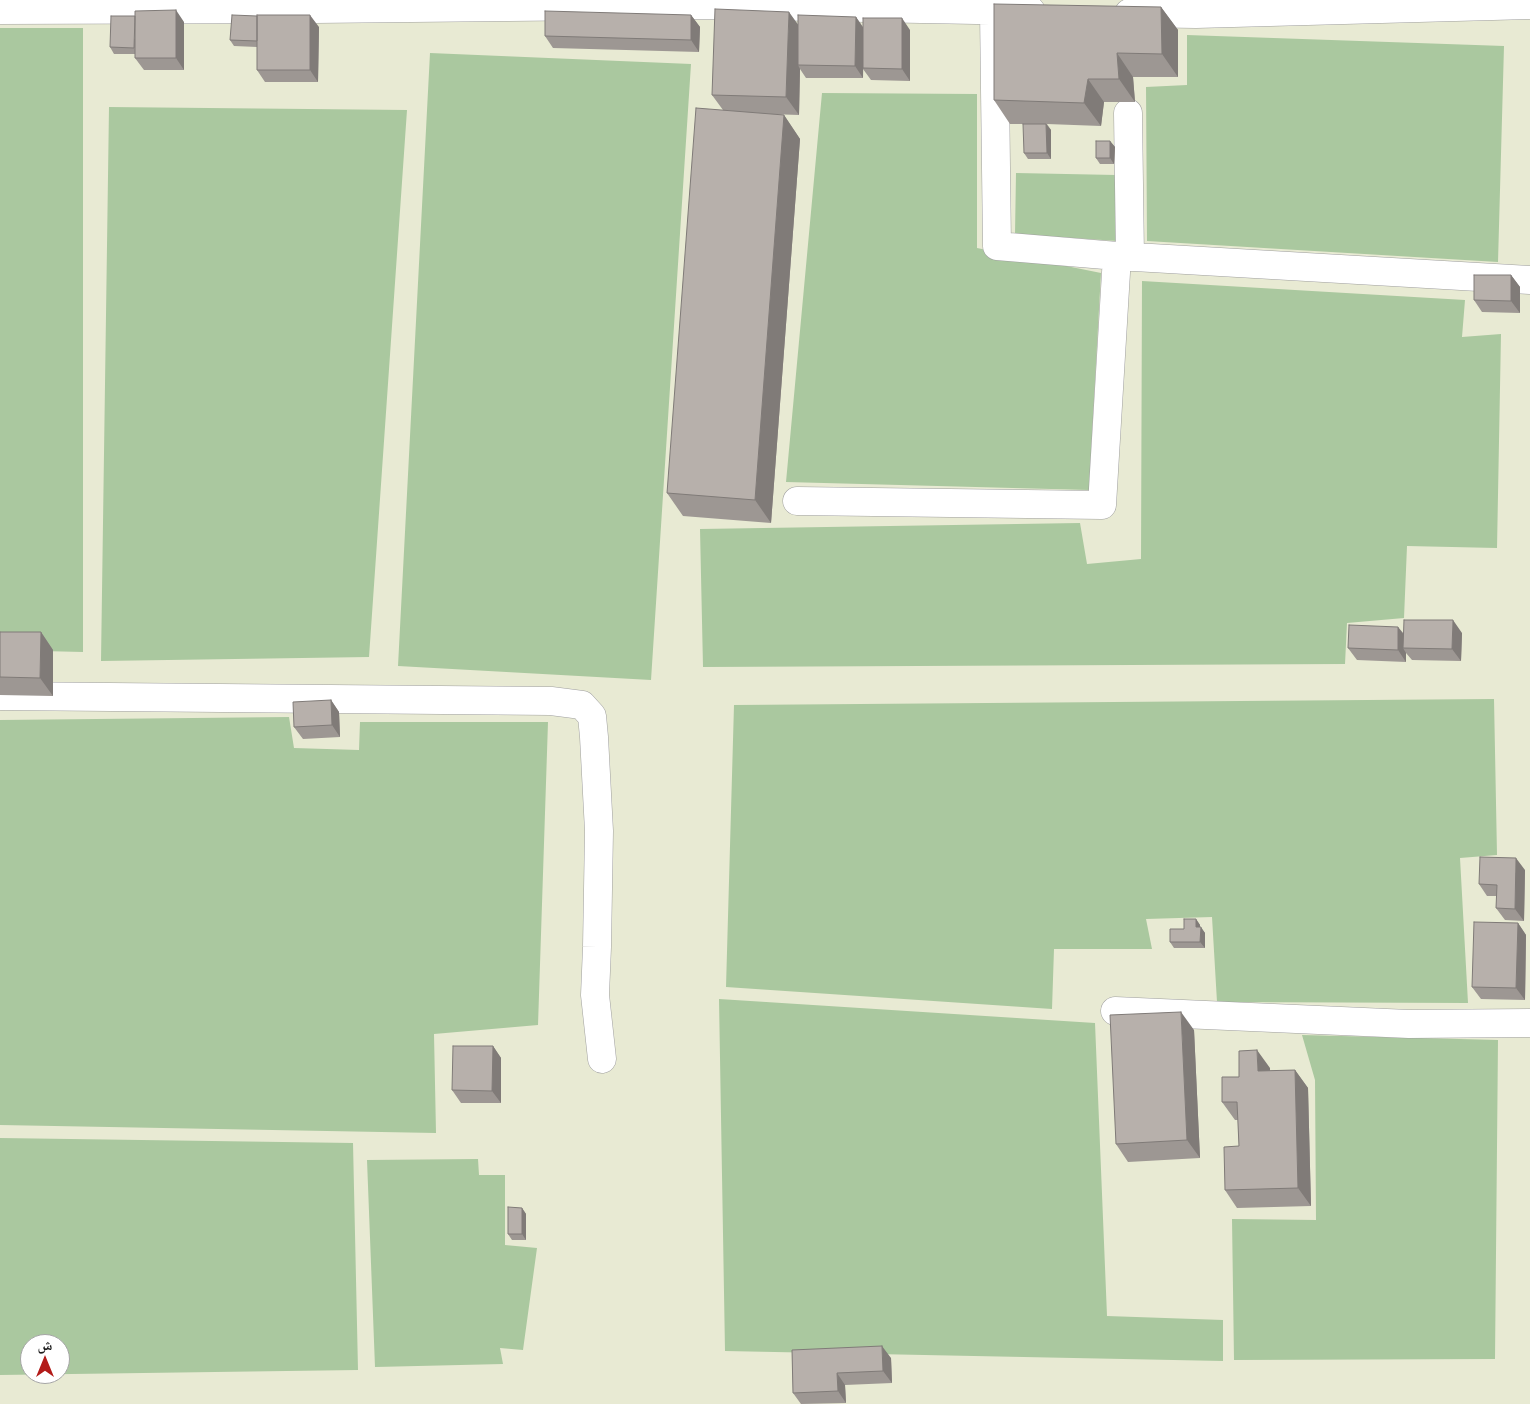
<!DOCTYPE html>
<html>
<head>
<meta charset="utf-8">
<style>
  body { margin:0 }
  #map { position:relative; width:1530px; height:1404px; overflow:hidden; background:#eeebe5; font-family:"PT Sans Narrow","Noto Naskh Arabic",sans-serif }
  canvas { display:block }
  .north { position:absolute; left:20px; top:1334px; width:50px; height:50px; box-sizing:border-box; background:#fff; border:1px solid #a5a5a5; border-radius:50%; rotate:0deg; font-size:14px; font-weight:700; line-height:20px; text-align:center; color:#1e1e1e }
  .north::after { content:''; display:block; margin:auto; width:18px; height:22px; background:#b31b19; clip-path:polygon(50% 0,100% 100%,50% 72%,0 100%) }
</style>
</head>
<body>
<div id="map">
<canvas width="1530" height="1404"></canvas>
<div class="north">ش</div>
</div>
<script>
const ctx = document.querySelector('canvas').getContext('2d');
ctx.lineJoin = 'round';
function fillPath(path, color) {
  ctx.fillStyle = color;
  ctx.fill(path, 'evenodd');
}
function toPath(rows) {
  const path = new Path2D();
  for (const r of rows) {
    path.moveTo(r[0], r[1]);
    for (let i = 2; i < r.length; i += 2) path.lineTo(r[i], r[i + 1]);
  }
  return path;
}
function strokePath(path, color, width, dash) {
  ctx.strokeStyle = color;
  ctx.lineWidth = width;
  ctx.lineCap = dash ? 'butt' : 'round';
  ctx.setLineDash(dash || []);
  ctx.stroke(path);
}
const farmland = toPath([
  [0,0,1530,0,1530,1404,0,1404],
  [30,1344,60,1344,60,1374,30,1374]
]);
const forest = toPath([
  [0,28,83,28,83,652,0,650],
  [1187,35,1504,46,1498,262,1147,241,1146,87,1187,85],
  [430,53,691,64,651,680,398,666],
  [822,93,977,94,977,248,1101,273,1089,490,786,482],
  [109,107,407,110,369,657,101,661],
  [1016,173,1116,175,1117,241,1015,234],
  [1142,281,1465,300,1462,337,1501,334,1497,548,1407,546,1404,618,1347,623,1345,664,703,667,700,529,1080,523,1087,564,1141,559],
  [1494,699,1497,855,1460,858,1468,1003,1217,1002,1212,917,1146,919,1152,949,1054,949,1052,1009,726,987,734,705],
  [289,717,294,748,359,750,360,722,548,722,538,1025,434,1034,436,1133,0,1125,0,720],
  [719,999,1095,1023,1107,1316,1223,1320,1223,1361,725,1351],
  [1302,1035,1498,1040,1495,1359,1234,1360,1232,1219,1316,1220,1315,1080],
  [0,1138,353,1143,358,1370,0,1375],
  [30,1344,60,1344,60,1374,30,1374],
  [478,1159,479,1175,505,1175,505,1245,537,1248,523,1350,500,1348,503,1364,375,1367,367,1160]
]);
const street = toPath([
  [0,10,315,9,703,5,1031,11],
  [994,11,997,246,1117,256],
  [1129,13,1196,14,1530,5],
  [1128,113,1130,257],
  [797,501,1102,505,1117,256,1530,280],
  [0,696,551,701,582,705,592,716,594,737,599,831,597,947,595,995,602,1059],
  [1115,1011,1409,1024,1530,1023]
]);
const wall = toPath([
  [1161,7,1178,30,1178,77,1133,77,1135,102,1104,102,1101,126,1047,124,1051,130,1051,159,1028,159,1024,153,1030,124,1010,124,994,100],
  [691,15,700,27,699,52,553,48,545,36],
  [856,17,863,27,910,30,910,81,871,80,863,69,863,78,806,78,800,69,799,115,769,114,784,115,800,139,771,523,683,516,667,493,723,110,712,95,798,25],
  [184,22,184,70,144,70,135,58,135,54,114,54,110,47],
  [319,27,318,82,265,82,257,70,257,47,234,46,230,40],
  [1110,141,1115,147,1114,164,1100,164,1096,158],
  [1511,275,1520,287,1520,313,1482,312,1474,300],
  [1398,627,1404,634,1462,633,1461,661,1412,660,1406,653,1406,662,1357,660,1348,648],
  [0,632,41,632,53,650,53,696,0,695],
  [331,700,339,712,340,737,303,739,294,727],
  [1525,870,1524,921,1505,920,1496,908,1497,896,1487,896,1479,884],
  [1196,919,1200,925,1200,927,1205,933,1205,948,1174,948,1170,942,1184,929],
  [1518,923,1526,935,1525,1000,1481,999,1472,987],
  [1194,1030,1200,1158,1128,1162,1116,1144],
  [493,1046,501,1058,501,1103,461,1103,452,1090],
  [1270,1068,1270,1071,1295,1070,1308,1088,1311,1206,1237,1208,1225,1190,1239,1146,1238,1120,1235,1120,1222,1102,1239,1077],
  [522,1208,526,1214,526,1240,512,1240,508,1234],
  [792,1350,891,1358,892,1383,845,1385,846,1403,801,1404,793,1393]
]);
const shadedWall = toPath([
  [1161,7,1178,30,1178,77,1162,54],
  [176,10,184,22,184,70,176,58],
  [789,12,802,30,798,65,800,69,799,115,786,97],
  [310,15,319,27,318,82,310,70],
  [691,15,700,27,699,52,691,40],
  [856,17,864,29,863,78,855,66],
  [902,18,910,30,910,81,902,69],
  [1117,53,1133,77,1135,102,1119,79],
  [1088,79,1104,102,1101,126,1084,103],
  [784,115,800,139,771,523,755,500],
  [1046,124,1051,130,1051,159,1047,153],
  [1110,141,1115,147,1114,164,1110,158],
  [1511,275,1520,287,1520,313,1511,301],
  [1453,620,1462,633,1461,661,1452,649],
  [1398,627,1407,639,1403,648,1406,653,1406,662,1398,650],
  [41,632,53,650,53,696,40,678],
  [331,700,339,712,340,737,332,725],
  [1516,858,1525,870,1524,921,1515,909],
  [1196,919,1200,925,1200,933,1196,927],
  [1518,923,1526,935,1525,1000,1516,988],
  [1201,927,1205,933,1205,948,1200,942],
  [1181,1012,1194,1030,1200,1158,1187,1140],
  [493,1046,501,1058,501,1103,492,1091],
  [1257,1050,1270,1068,1270,1089,1258,1071],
  [1295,1070,1308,1088,1311,1206,1298,1188],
  [522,1208,526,1214,526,1240,522,1234],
  [882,1346,891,1358,892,1383,883,1371],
  [837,1373,845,1385,846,1403,838,1391]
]);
const building = toPath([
  [994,4,1161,7,1162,54,1117,53,1119,79,1088,79,1084,103,994,100,994,4],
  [715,9,789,12,786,97,712,95,715,9],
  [176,10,176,58,135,58,135,11,176,10],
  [545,11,691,15,691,40,545,36,545,11],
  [232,15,257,16,257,41,230,40,232,15],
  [257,15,310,15,310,70,257,70,257,15],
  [798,15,856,17,855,66,798,65,798,15],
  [111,16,135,16,134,48,110,47,111,16],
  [863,18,902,18,902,69,863,68,863,18],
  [696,108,784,115,755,500,667,493,696,108],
  [1023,124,1046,124,1047,153,1024,153,1023,124],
  [1096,141,1110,141,1110,158,1096,158,1096,141],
  [1474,275,1511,275,1511,301,1474,300,1474,275],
  [1404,620,1453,620,1452,649,1403,648,1404,620],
  [1349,625,1398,627,1398,650,1348,648,1349,625],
  [0,632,41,632,40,678,0,677,0,632],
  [331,700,332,725,294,727,293,702,331,700],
  [1480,857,1516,858,1515,909,1496,908,1497,885,1479,884,1480,857],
  [1184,919,1196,919,1196,927,1201,927,1200,942,1170,942,1170,929,1184,929,1184,919],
  [1474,922,1518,923,1516,988,1472,987,1474,922],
  [1181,1012,1187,1140,1116,1144,1110,1015,1181,1012],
  [453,1046,493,1046,492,1091,452,1090,453,1046],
  [1257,1050,1258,1071,1295,1070,1298,1188,1225,1190,1224,1147,1239,1146,1237,1102,1222,1102,1222,1077,1239,1077,1239,1051,1257,1050],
  [508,1207,522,1208,522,1234,508,1234,508,1207],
  [882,1346,883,1371,837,1373,838,1391,793,1393,792,1350,882,1346]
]);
fillPath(farmland, '#e8ead3');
fillPath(forest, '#aac89f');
strokePath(street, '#9f9f9f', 29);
strokePath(street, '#fff', 28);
fillPath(wall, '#9d9793');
fillPath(shadedWall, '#807b78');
fillPath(building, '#b7b0ab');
strokePath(building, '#807b78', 1);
</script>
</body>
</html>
